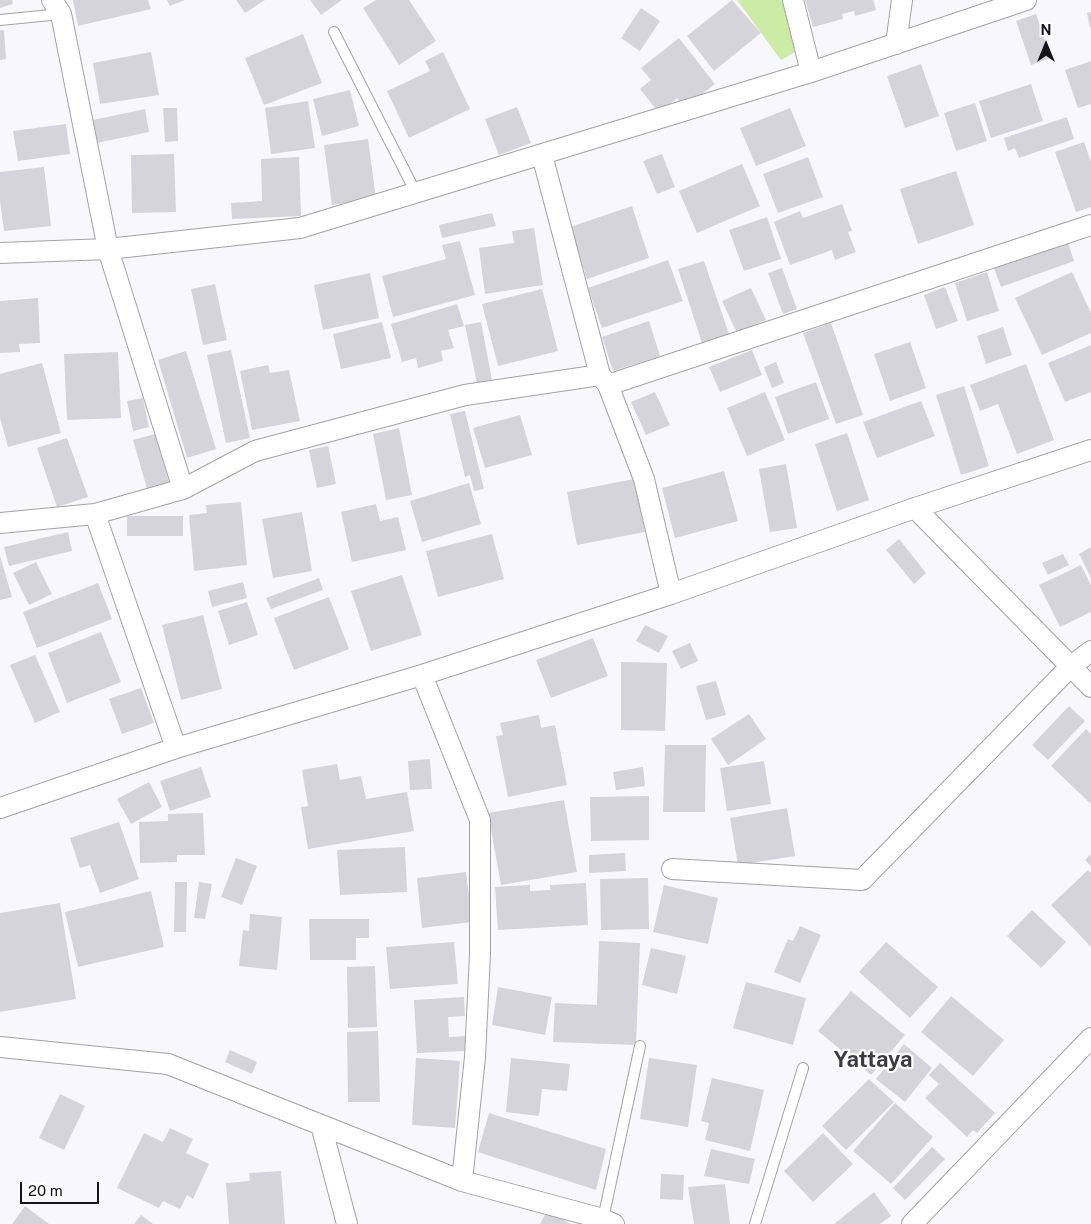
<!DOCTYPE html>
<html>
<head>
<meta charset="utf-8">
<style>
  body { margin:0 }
  #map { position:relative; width:1091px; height:1224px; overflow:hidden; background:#f8f8fc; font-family:"Public Sans",sans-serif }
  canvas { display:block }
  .north { position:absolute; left:1021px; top:20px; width:50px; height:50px; -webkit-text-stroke:4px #fff; paint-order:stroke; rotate:0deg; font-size:14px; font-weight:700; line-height:20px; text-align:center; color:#141415 }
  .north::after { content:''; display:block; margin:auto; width:18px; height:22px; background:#141415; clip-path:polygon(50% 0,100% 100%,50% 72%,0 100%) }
  .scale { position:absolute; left:20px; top:1182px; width:79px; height:22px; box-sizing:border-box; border:2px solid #141415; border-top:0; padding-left:6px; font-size:15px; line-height:18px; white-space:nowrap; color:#141415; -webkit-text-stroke:4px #fff; paint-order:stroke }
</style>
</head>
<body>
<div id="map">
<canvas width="1091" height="1224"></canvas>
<div class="north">N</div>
<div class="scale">20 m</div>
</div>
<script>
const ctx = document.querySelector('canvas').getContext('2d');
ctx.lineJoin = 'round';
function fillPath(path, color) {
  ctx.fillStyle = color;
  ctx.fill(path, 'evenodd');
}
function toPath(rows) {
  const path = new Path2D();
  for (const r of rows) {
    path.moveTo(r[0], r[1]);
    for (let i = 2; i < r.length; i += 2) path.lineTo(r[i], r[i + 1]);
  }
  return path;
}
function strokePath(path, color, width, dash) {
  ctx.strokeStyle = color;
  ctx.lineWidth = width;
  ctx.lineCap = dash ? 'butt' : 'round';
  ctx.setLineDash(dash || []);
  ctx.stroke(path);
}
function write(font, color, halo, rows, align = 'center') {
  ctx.font = font + ' "Public Sans",sans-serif';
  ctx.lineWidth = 4.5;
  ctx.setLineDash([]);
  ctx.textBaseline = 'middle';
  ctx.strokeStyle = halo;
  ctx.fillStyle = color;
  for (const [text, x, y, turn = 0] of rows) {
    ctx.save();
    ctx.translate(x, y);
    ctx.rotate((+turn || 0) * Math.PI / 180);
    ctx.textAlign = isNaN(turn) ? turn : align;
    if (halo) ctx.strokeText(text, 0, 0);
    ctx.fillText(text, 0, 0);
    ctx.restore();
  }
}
const green = toPath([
  [737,0,793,0,806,46,781,60]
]);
const building = toPath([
  [0,0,12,0,13,4,0,8],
  [73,0,148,0,151,9,78,26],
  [167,0,185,0,170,6],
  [236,0,265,0,245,13],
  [310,0,342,0,321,15],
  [376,0,409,0,436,41,399,65,363,8],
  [732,0,761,33,714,71,687,36],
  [805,0,873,0,876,10,855,16,854,11,842,14,843,19,813,27],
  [641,8,660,21,640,51,621,38],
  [1091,12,1091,27,1090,28,1087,13],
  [1036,14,1051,58,1031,65,1016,21],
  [0,30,4,30,6,59,0,60],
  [303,34,322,83,264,105,245,58],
  [679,38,715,84,684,108,677,98,659,113,640,89,651,80,641,68],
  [151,52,159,95,100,104,93,63],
  [443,52,470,109,409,138,387,91,430,71,425,61],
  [1091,61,1091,104,1078,108,1065,70],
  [921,64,939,116,905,128,887,76],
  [1031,84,1043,121,991,138,979,101],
  [350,90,359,126,322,136,313,99],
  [308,101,315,148,271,154,265,108],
  [975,103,987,141,956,151,944,113],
  [517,107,531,143,499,155,485,119],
  [163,108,177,108,178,141,165,142],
  [790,108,806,146,756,166,740,128],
  [145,109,149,132,92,144,88,121],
  [1067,117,1074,139,1019,158,1015,148,1008,151,1004,138],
  [66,124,70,154,18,161,13,131],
  [368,139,376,199,332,205,324,145],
  [1084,142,1091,162,1091,207,1076,212,1055,152],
  [174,154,176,212,132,213,131,155],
  [662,154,675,187,657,194,643,161],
  [299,157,301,216,232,219,231,203,262,201,261,159],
  [808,157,823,197,778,213,763,174],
  [742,164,760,206,697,233,679,191],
  [44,167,51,226,4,231,0,201,0,172],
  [956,171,974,225,918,244,900,189],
  [842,204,852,231,848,232,856,252,835,260,832,250,790,265,774,222,800,211,803,218],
  [632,206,649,258,587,279,570,227],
  [492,213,496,226,442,238,439,225],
  [767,217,781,259,744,271,729,230],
  [534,228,543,285,485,294,479,248,514,243,512,231],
  [460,241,475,295,393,317,382,276,446,259,442,245],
  [1068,243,1074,261,1001,287,994,268],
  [668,260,683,301,602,328,588,288],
  [704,261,729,334,702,343,678,269],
  [782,268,797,309,783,314,768,273],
  [987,272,999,311,967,321,955,283],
  [1072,272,1091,313,1091,333,1042,355,1015,298],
  [370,273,379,318,323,330,314,285],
  [215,284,227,340,203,345,191,289],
  [945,287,958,321,936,329,924,295],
  [751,288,766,320,737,333,722,301],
  [542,289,558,351,498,366,482,304],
  [38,298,40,343,19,344,20,352,0,353,0,301],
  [457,304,464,326,448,330,454,348,441,351,443,361,418,368,416,358,402,362,391,324],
  [649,321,660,356,613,371,602,337],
  [382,322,391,358,341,369,333,334],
  [481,322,492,380,477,383,465,325],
  [831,323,863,415,836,424,803,333],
  [1003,327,1012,355,986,364,977,336],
  [910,342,926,388,890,401,874,354],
  [1091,345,1091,392,1065,402,1048,363],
  [231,350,250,438,226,443,207,355],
  [752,350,762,375,720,392,709,367],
  [186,351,216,449,187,458,158,360],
  [118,352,121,418,67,420,64,354],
  [776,362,784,383,772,388,764,367],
  [42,363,61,433,8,447,0,418,0,374],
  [1026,364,1054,440,1017,454,998,404,980,411,970,385],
  [268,365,270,373,289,370,300,421,252,430,240,371],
  [816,382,829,419,788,434,775,397],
  [964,386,989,466,961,475,936,395],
  [655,392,670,425,646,435,631,402],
  [765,392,785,440,747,456,727,408],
  [143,398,149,427,133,431,127,401],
  [921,401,935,436,877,458,863,422],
  [465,411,484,489,474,491,470,475,465,477,450,414],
  [520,415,532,455,485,468,473,428],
  [399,428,412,495,386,500,373,434],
  [847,433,869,500,837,511,815,444],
  [155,434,170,486,148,492,133,440],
  [67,438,88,497,57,507,37,448],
  [328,446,336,484,317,488,309,450],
  [786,464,797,528,770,532,759,469],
  [724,471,738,521,675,538,662,488],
  [634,479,645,532,577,545,567,492],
  [469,483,481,524,422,542,410,501],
  [241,502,247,565,194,571,189,515,207,513,206,505],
  [376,504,380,521,398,517,406,550,352,562,341,512],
  [302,512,312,571,273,578,262,519],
  [127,516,183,516,183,536,127,536],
  [68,532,72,551,9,566,4,547],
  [492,534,504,579,438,597,426,551],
  [899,539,926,573,914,584,886,550],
  [1091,547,1091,578,1079,554],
  [1063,554,1069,565,1048,575,1042,563],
  [0,556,12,597,0,600],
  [36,562,52,594,29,605,13,573],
  [1081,565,1091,585,1091,612,1060,627,1039,585],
  [402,575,422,635,371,651,351,591],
  [319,578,323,590,271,609,266,598],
  [243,582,247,598,212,607,208,591],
  [98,583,112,619,37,648,23,612],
  [329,597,349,649,294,670,274,618],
  [247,602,258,635,229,645,218,611],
  [203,615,222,689,181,700,162,625],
  [645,625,668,636,659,653,636,641],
  [101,632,121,682,67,703,48,653],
  [593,638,608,676,551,698,536,660],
  [690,643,698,661,681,669,672,651],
  [35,655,60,712,35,723,10,665],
  [621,662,667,663,665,731,621,730],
  [716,681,726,715,706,720,696,686],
  [141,688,154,723,122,734,109,699],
  [1069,706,1085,721,1048,760,1032,745],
  [749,714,766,739,728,765,711,739],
  [539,715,541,728,555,725,567,785,508,797,496,736,503,735,500,723],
  [1086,729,1091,734,1091,804,1051,766],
  [665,745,706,745,705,812,663,812],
  [430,759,432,789,410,790,408,761],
  [764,761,771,804,727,811,720,768],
  [337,764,340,780,361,776,366,799,407,792,414,831,308,849,301,807,308,806,302,770],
  [201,767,211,797,170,811,160,781],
  [643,767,645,786,616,790,613,772],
  [149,782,162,807,131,824,117,799],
  [649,796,649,840,591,841,590,797],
  [564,800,577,872,501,885,488,813],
  [787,808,795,856,738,865,730,818],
  [203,813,205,855,177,855,177,862,140,863,139,822,168,821,168,814],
  [119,822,139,879,100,893,90,865,80,868,70,838],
  [405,847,407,892,340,895,337,850],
  [625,853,626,871,589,873,589,855],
  [1091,854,1091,866,1085,860],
  [236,858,257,866,242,905,221,897],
  [1088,870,1091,873,1091,947,1051,905],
  [466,872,472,922,422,928,417,878],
  [648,878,649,929,601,930,600,879],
  [175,882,187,882,186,932,174,932],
  [199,882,212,884,205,919,194,918],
  [586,883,588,925,498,930,495,887,530,885,530,891,550,890,550,885],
  [664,885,718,898,708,944,653,932],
  [151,891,164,947,78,967,65,912],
  [60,903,76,999,0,1012,0,913],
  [1032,910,1066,942,1041,968,1007,936],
  [250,914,282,917,277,970,239,966,243,930,249,931],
  [309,919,369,919,369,938,356,938,356,960,310,960],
  [800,926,821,935,800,983,774,972,788,939,793,941],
  [599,941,640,943,636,1045,553,1042,555,1003,597,1005],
  [454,942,458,984,390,989,386,947],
  [886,942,938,987,910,1018,859,972],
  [651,948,686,956,677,994,642,985],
  [375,966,377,1027,348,1028,347,967],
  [746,982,806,998,793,1045,733,1028],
  [498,987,552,997,545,1035,492,1025],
  [851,991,905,1035,871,1075,818,1031],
  [951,996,1004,1040,973,1076,921,1032],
  [464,997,465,1016,448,1017,449,1037,466,1036,467,1051,417,1053,414,1000],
  [378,1031,380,1102,348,1102,347,1032],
  [904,1044,932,1068,905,1102,876,1079],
  [230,1050,257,1062,252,1074,225,1062],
  [416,1058,460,1061,455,1128,412,1125],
  [511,1058,570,1064,567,1091,542,1089,539,1116,506,1112],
  [649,1058,697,1065,688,1127,640,1119],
  [940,1063,995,1113,977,1133,973,1130,967,1137,925,1098,939,1084,929,1075],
  [712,1078,764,1090,750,1151,705,1140,709,1123,701,1121],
  [869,1079,894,1102,846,1150,822,1126],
  [60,1094,85,1106,64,1150,39,1138],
  [895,1103,933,1137,891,1184,853,1151],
  [489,1113,606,1149,596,1190,478,1152],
  [170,1128,193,1139,186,1153,209,1164,193,1199,187,1195,180,1209,163,1201,159,1208,117,1188,144,1133,163,1142],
  [823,1133,853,1164,813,1202,784,1171],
  [932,1147,945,1159,905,1200,893,1188],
  [711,1149,755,1159,749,1184,704,1176],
  [281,1171,285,1224,229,1224,226,1183,250,1181,249,1173],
  [661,1174,684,1175,683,1200,660,1199],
  [725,1184,730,1224,694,1224,688,1187],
  [874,1192,891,1216,880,1224,834,1224],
  [25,1206,49,1224,12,1224],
  [547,1211,571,1224,540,1224],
  [141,1215,153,1224,134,1224]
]);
const service = toPath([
  [0,20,61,14],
  [334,32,416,193],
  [603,1219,640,1046],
  [755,1224,803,1068]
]);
const minor = toPath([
  [52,0,61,14,108,249,183,489],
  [793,0,811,72],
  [896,44,902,0],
  [542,155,600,375,608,385,644,479,671,594],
  [0,253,108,249,300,228,811,72,1026,0],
  [608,385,1091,225],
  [915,508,1091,687],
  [95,514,176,748],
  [0,523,95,514,183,489,255,451,465,395,600,375],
  [422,675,480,820,480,954,475,1057,462,1181],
  [0,808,176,748,422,675,671,594,915,508,1091,450],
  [672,869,862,880,1071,666,1091,651],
  [0,1047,168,1064,462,1181,603,1219,614,1224],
  [321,1125,347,1224],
  [912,1224,1091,1038]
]);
const districtNames = [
  ["Yattaya",873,1060]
];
fillPath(green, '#cceba5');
fillPath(building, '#d5d5d9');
strokePath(service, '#a2a2a5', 12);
strokePath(minor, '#a2a2a5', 22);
strokePath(service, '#fff', 10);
strokePath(minor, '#fff', 20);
write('bold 22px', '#3c3c3f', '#fff', districtNames);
</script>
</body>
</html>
